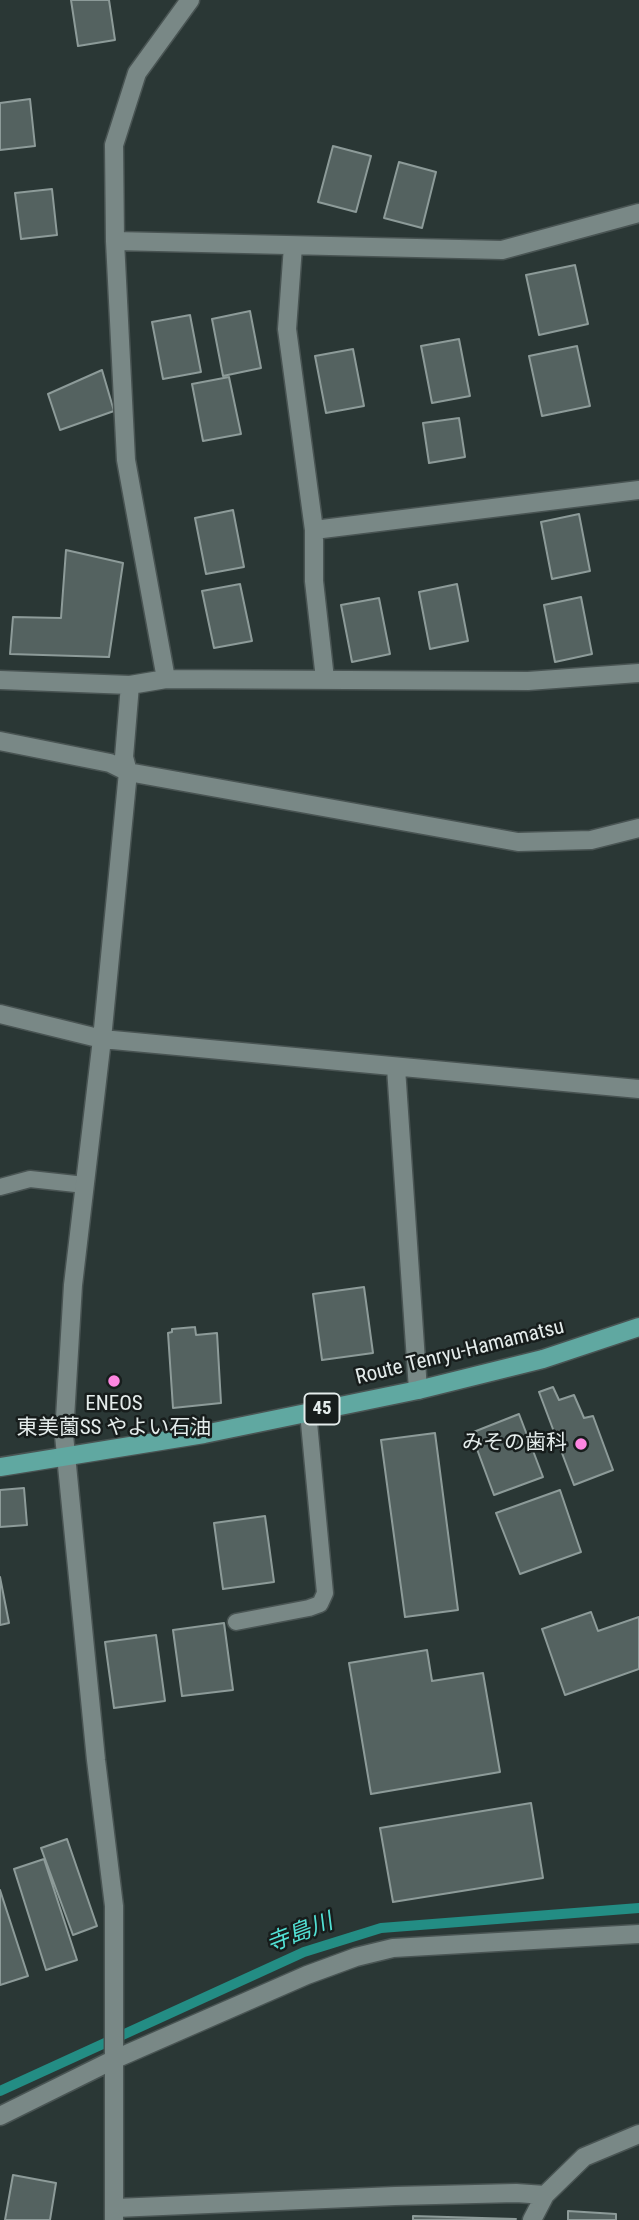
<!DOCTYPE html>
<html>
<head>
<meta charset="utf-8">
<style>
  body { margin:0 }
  canvas { display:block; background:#2a3735 }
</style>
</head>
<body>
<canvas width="639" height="2220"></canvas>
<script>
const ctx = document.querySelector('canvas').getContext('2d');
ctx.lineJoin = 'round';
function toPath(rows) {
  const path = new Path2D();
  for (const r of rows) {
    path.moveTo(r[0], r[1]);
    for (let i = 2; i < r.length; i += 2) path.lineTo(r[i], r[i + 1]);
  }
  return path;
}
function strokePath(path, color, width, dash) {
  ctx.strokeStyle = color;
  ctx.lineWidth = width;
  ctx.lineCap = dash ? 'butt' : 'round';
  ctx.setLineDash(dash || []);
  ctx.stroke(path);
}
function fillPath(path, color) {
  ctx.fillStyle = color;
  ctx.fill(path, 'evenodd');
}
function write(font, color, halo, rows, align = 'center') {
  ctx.font = font + ' "Roboto Condensed","Noto Sans JP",sans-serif';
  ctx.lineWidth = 5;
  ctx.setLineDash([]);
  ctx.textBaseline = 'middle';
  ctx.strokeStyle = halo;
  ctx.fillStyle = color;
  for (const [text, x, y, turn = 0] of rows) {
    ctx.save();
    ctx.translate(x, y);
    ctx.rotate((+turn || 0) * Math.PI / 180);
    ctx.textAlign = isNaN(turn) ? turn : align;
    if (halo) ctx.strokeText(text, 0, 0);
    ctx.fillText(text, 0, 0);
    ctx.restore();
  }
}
const stream = toPath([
  [0,2091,304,1952,381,1928,639,1908]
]);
const building = toPath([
  [71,0,109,0,115,40,78,46,71,0],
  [30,99,35,146,0,150,0,103,30,99],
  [333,146,371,156,356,212,318,202,333,146],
  [399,162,436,172,422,228,384,218,399,162],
  [52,189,57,235,21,239,15,193,52,189],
  [575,265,588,324,539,335,526,275,575,265],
  [250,311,261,368,223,376,212,319,250,311],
  [190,315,201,372,163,379,152,322,190,315],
  [459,339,470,396,432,403,421,346,459,339],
  [577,346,590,406,542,416,529,356,577,346],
  [353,349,364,406,326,413,315,356,353,349],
  [102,370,114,411,60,430,48,394,102,370],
  [229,377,241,434,203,441,192,384,229,377],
  [459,418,465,457,429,463,423,423,459,418],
  [233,510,244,567,206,574,195,518,233,510],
  [579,514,590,571,552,579,541,522,579,514],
  [66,550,123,563,109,657,10,654,13,617,61,618,66,550],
  [240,584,252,641,214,648,202,591,240,584],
  [457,584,468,641,430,649,419,592,457,584],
  [581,597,592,654,555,662,544,605,581,597],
  [379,598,390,654,352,662,341,605,379,598],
  [364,1287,373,1353,322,1360,313,1294,364,1287],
  [195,1327,196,1335,217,1333,221,1403,173,1408,168,1333,172,1332,172,1329,195,1327],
  [553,1387,559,1400,574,1395,584,1418,593,1416,613,1470,574,1485,539,1392,553,1387],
  [519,1414,543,1477,494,1495,471,1433,519,1414],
  [435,1433,458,1610,405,1617,381,1440,435,1433],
  [24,1488,27,1525,0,1527,0,1490,24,1488],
  [560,1490,581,1552,520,1574,496,1513,560,1490],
  [265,1516,274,1582,223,1589,214,1523,265,1516],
  [0,1577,9,1623,0,1625,0,1577],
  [591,1612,598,1631,639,1617,639,1669,565,1695,542,1629,591,1612],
  [224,1623,233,1690,182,1696,173,1630,224,1623],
  [156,1635,165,1701,114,1708,105,1642,156,1635],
  [427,1650,432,1681,483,1673,500,1772,371,1794,349,1663,427,1650],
  [531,1803,543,1878,393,1902,380,1828,531,1803],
  [67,1839,97,1926,73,1935,41,1848,67,1839],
  [44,1859,77,1960,46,1970,14,1869,44,1859],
  [0,1890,28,1976,0,1985,0,1890],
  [13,2175,56,2183,50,2220,5,2220,13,2175],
  [568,2211,616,2214,616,2220,568,2220,568,2211],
  [413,2216,516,2219,413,2220,413,2216]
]);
const lane = toPath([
  [0,1187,30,1179,85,1185],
  [236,1622,309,1608,320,1604,325,1593,308,1412]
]);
const street = toPath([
  [115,241,502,250,639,213],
  [293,246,287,329,314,530],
  [166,679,126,460,115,241,114,145,137,73,190,0],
  [325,679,314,581,314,530,639,490],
  [0,680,130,685,166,679,528,681,639,673],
  [0,741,110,763,128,772,518,842,591,840,639,828],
  [0,1014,102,1039,639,1089],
  [396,1068,418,1390],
  [0,2116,113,2060,307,1975,356,1957,393,1948,639,1934],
  [116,2208,395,2196,516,2193,545,2195],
  [114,2220,114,1906,96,1760,64,1435,73,1285,102,1039,128,772,124,757,130,685],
  [532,2220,545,2195,584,2157,639,2134]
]);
const primary = toPath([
  [0,1467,204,1434,418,1390,543,1359,639,1327]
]);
const markers = [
  [114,1381,7,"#fe86e1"],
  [581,1444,7,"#fe86e1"]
];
const shields = [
  [322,1409,35]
];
const shieldNames = [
  ["45",322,1409]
];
const streetNames = [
  ["Route Tenryu-Hamamatsu",460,1353,-14]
];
const poiNames = [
  ["ENEOS",114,1405],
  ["東美薗SS やよい石油",114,1429],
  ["みその歯科",567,1444,"right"]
];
const waterNames = [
  ["寺島川",300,1934,-21]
];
strokePath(stream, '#238d84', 10);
fillPath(building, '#546260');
strokePath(building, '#8d9b99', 2);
strokePath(lane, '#495453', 19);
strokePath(street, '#495453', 21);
strokePath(primary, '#495453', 21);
strokePath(lane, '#798886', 16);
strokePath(street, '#798886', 18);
strokePath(primary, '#60a8a1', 18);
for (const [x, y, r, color] of markers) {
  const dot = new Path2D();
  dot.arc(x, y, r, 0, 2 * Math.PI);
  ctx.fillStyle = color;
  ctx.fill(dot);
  strokePath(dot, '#171d1c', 2.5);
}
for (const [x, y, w] of shields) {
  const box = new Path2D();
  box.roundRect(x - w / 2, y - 15.5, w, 31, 5);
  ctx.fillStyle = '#171d1c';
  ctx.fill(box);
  strokePath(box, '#e4eceb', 2);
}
write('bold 19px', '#e4eceb', null, shieldNames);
write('21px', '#e4eceb', '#171d1c', streetNames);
write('21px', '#e4eceb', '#171d1c', poiNames);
write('italic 23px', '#52e1d5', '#171d1c', waterNames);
</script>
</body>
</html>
